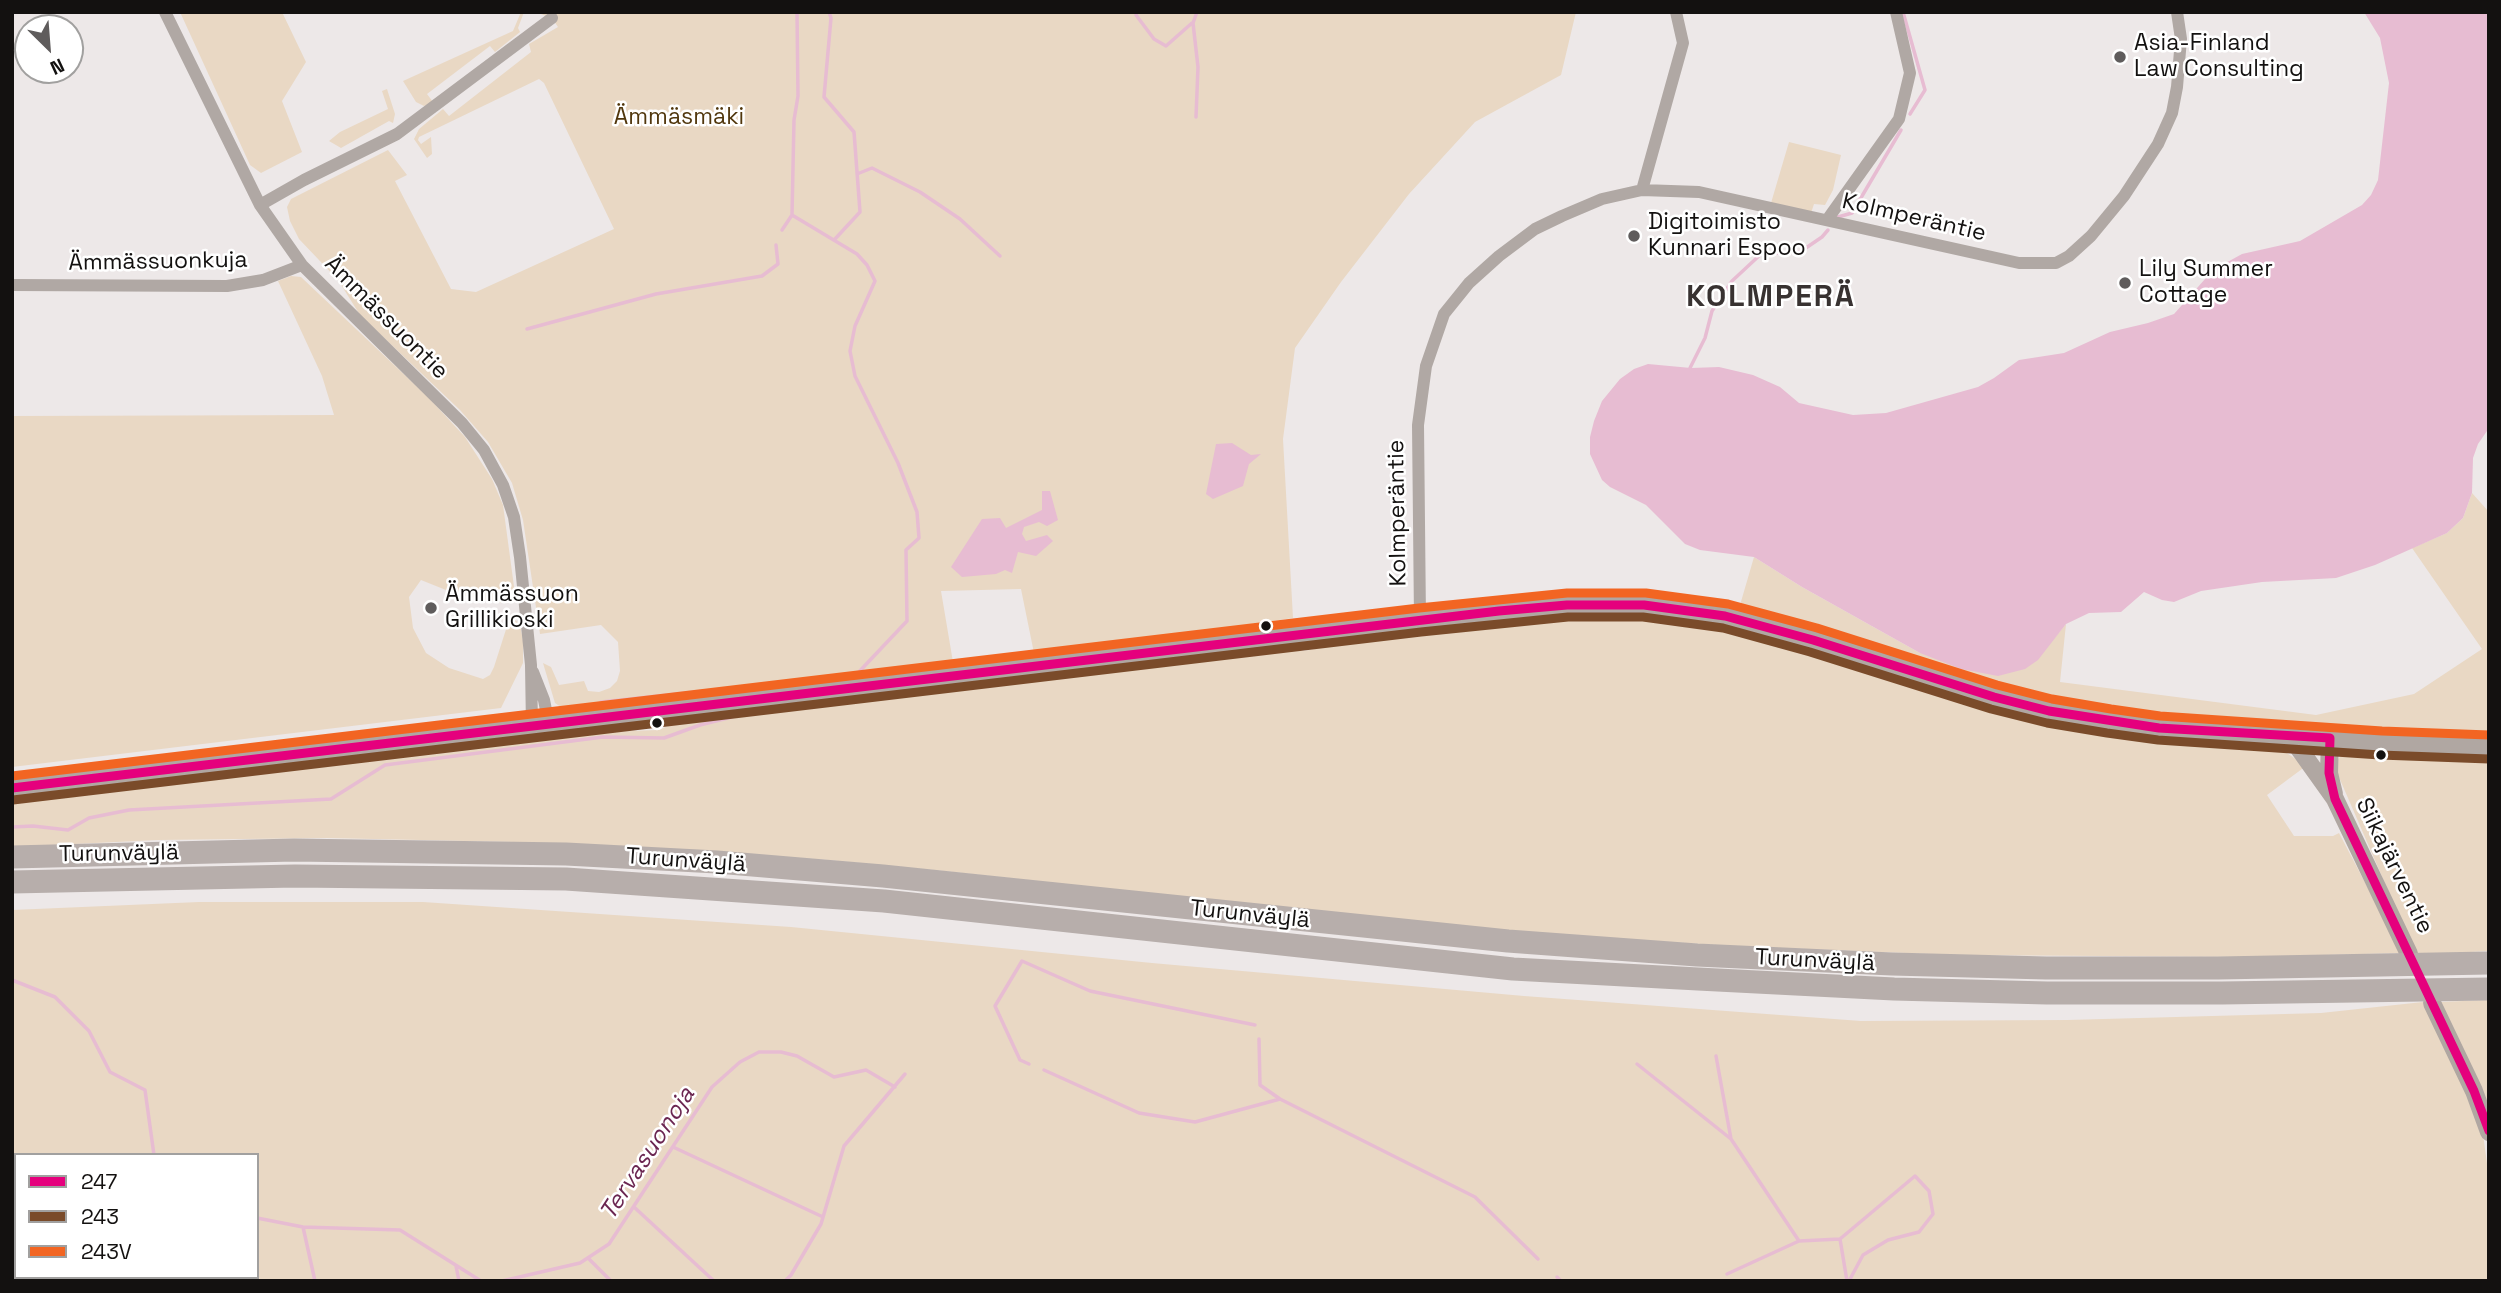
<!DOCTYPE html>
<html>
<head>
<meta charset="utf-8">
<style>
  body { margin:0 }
  #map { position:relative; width:2501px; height:1293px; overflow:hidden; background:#ede8e8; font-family:"Space Grotesk",sans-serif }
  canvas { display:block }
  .frame { position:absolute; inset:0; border:14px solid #131110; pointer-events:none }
  .legend { position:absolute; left:14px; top:1153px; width:245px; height:126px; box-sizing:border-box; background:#fff; border:2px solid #a1a09f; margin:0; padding:9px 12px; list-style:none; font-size:21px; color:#131110 }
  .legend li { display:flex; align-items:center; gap:14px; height:35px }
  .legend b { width:35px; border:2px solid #a1a09f }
  .north { position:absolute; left:14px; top:14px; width:70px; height:70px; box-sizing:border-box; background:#fff; border:2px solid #a1a09f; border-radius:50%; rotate:155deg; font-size:19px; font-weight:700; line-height:28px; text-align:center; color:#131110 }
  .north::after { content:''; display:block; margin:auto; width:24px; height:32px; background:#5f5c5c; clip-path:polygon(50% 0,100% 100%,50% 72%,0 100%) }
</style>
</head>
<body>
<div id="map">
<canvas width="2501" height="1293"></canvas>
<div class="frame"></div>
<ul class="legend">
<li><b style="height:9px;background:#e5007d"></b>247</li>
<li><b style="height:9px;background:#7a4b2a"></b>243</li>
<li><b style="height:9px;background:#f26522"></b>243V</li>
</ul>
<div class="north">N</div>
</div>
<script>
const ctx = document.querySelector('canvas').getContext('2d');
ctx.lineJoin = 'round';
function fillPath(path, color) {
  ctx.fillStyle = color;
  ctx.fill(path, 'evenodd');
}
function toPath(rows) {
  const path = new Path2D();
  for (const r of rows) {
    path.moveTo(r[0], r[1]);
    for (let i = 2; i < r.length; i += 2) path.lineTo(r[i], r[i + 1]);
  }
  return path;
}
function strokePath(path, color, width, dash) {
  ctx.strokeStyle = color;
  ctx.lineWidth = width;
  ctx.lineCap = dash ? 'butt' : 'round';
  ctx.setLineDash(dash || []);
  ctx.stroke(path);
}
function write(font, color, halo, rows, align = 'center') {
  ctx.font = font + ' "Space Grotesk",sans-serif';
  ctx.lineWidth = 5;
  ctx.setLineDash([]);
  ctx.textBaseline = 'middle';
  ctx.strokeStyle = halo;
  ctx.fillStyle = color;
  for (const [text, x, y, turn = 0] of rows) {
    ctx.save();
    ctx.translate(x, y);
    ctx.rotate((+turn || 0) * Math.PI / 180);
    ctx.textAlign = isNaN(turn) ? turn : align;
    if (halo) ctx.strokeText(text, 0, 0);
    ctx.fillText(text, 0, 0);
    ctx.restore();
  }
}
const green = toPath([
  [180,12,282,12,306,62,282,101,302,152,261,173,250,165],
  [521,12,524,12,518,28,520,32,495,52,490,46,427,94,433,102,424,106,416,102,403,81,513,31],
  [535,12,1576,12,1561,75,1475,122,1409,194,1341,282,1295,348,1283,439,1293,618,1258,623,1225,631,1035,658,1021,589,941,591,954,668,582,714,568,712,555,703,543,663,551,667,559,685,584,681,588,691,599,692,610,688,617,681,620,671,618,642,601,625,540,634,523,520,512,483,488,442,460,410,360,315,338,280,299,239,290,221,287,207,291,199,388,150,407,175,395,181,451,289,476,292,614,229,544,83,539,79,419,137,418,140,421,144,431,137,432,154,427,158,414,139,419,129,443,109,449,116,531,52,529,44,558,27,552,18],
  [387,89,395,114,393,123,389,121,341,148,329,141,340,132,388,109,382,91],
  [1789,142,1841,155,1833,190,1825,205,1814,204,1811,213,1771,203],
  [291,276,301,277,428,397,465,437,492,479,503,505,515,594,511,600,503,603,456,594,421,580,409,597,413,628,426,653,449,668,483,679,490,675,494,667,509,620,515,620,520,624,523,641,523,663,501,708,12,767,12,416,334,415,322,376,278,281],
  [2472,493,2489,512,2489,739,2172,721,2059,705,2003,692,1807,629,1738,612,1754,557,1802,587,1920,653,2056,636,2066,624,2060,682,2316,715,2414,694,2482,649,2412,548,2447,533,2463,518],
  [1575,614,1689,618,1783,639,2011,708,2275,745,2306,766,2267,795,2294,836,2333,836,2339,833,2402,953,2251,957,1956,955,1731,946,1488,930,944,871,828,860,668,849,513,842,327,838,158,840,12,847,12,796,302,762,596,732,658,730,689,718,851,694,1219,651,1304,651,1355,641,1357,638,1442,624],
  [2415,749,2489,753,2489,951,2416,955,2335,768,2338,759,2344,753,2352,752,2387,754],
  [199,902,423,902,791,927,1152,963,1524,996,1861,1021,2067,1020,2321,1013,2423,1002,2457,1068,2482,1127,2489,1178,2487,1281,12,1281,12,910],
  [16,1155,257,1155,257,1277,16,1277],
  [2489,1000,2489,1111,2438,1002]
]);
const water = toPath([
  [2364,12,2489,12,2489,428,2478,444,2473,458,2472,493,2463,518,2447,533,2375,565,2336,578,2262,582,2201,591,2174,602,2162,600,2144,592,2121,612,2089,613,2066,624,2038,660,2025,669,1998,676,1961,669,1920,653,1802,587,1754,557,1700,550,1685,544,1646,505,1610,487,1602,480,1590,454,1590,437,1594,421,1602,401,1620,379,1634,369,1648,364,1691,368,1719,367,1753,375,1780,387,1799,403,1853,415,1886,413,1978,387,1994,378,2019,360,2064,353,2110,332,2148,323,2174,314,2213,270,2242,254,2300,241,2362,205,2371,195,2378,180,2389,83,2380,38],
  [1232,443,1251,455,1261,454,1249,464,1243,486,1213,499,1206,494,1216,444],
  [1042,491,1050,491,1058,520,1047,526,1039,522,1024,527,1022,534,1026,541,1047,535,1053,541,1036,556,1018,552,1012,573,1005,570,996,574,962,577,951,567,982,519,1000,518,1006,528,1042,510]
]);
const stream = toPath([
  [829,12,831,18,824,97,854,132,860,212,835,239],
  [1137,12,1136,15,1154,39,1166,46,1192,23],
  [1903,12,1925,90,1910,114],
  [1196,117,1198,67,1193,23,1197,12],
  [857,174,872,168,920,192,960,219,1000,256],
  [1838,217,1852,213,1901,130],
  [782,230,792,215,794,120,798,96,797,12],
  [527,329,656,294,762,276,778,264,776,245],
  [1690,368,1705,338,1712,311,1732,281,1761,254,1800,252,1822,237,1828,230],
  [602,709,601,702,856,675,907,621,906,550,919,538,917,512,898,463,855,376,850,351,855,326,875,281,867,265,857,254,792,215],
  [12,827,33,826,68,830,89,818,129,810,331,799,385,765,603,737,664,738,700,725,732,717,731,713],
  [12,980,55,997,89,1031,110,1072,145,1090,154,1155],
  [1259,1039,1260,1085,1280,1099],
  [1716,1056,1731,1139,1799,1241],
  [1029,1064,1020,1060,995,1006,1022,961,1090,991,1255,1025],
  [1637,1064,1731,1139],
  [1044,1070,1139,1113,1195,1122,1280,1099,1475,1197,1538,1259],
  [673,1147,823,1217],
  [634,1207,714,1281],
  [257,1218,303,1227,400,1230,481,1281],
  [303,1227,315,1281],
  [588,1258,611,1281],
  [456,1266,459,1281],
  [1727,1274,1799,1241,1840,1239],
  [1557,1277,1561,1281],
  [130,1281,130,1277],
  [502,1281,580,1263,609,1244,712,1087,740,1062,759,1052,781,1052,797,1056,834,1077,866,1070,895,1087],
  [785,1281,791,1275,821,1224,844,1146,905,1074],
  [1847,1281,1840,1239,1915,1176,1929,1191,1933,1214,1919,1232,1888,1240,1863,1255,1849,1281]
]);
const street = toPath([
  [165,12,260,205,302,265,462,423,484,450,503,485,514,517,520,557,531,665,532,727],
  [1642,190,1683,43,1676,12],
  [260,205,304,180,397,134,552,18],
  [1827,220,1899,119,1910,73,1896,12],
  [12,285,227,286,263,280,302,265],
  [1420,620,1418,425,1426,366,1444,314,1469,283,1499,256,1535,229,1562,216,1602,199,1642,190,1699,192,2019,263,2056,263,2069,256,2091,236,2124,196,2158,144,2172,113,2177,87,2181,39,2177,12],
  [533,672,544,700,549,725]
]);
const secondary = toPath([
  [2290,736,2335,799,2409,954],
  [2330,738,2329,773,2334,794],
  [12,788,1420,620,1567,605,1644,605,1725,616,1813,640,1994,697,2049,711,2109,721,2159,728,2381,743,2489,747],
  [2432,1003,2474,1091,2489,1132]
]);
const highway = toPath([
  [12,857,294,850,566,854,717,862,883,876,1508,941,1697,955,1892,964,2046,968,2218,968,2489,963],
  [12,882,295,876,566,879,884,901,1513,969,1698,979,1894,989,2047,993,2222,993,2489,989]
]);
const bus1 = toPath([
  [12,788,1499,611,1567,605,1644,605,1725,616,1813,640,1994,697,2049,711,2159,728,2330,738,2329,773,2335,799,2474,1091,2489,1131]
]);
const bus2 = toPath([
  [13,800,1421,632,1568,617,1643,617,1723,628,1810,652,1991,709,2047,723,2107,733,2158,740,2380,755,2489,759]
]);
const bus3 = toPath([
  [12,776,1419,608,1567,593,1646,593,1728,604,1817,628,1997,685,2052,699,2111,709,2160,716,2382,731,2489,735]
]);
const markers = [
  [2120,57,7,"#5f5c5c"],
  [1634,236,7,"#5f5c5c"],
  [2125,283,7,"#5f5c5c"],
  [431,608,7,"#5f5c5c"],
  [1266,626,6,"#131110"],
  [657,723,6,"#131110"],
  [2381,755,6,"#131110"]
];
const poiNames = [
  ["Asia-Finland",2134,44],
  ["Law Consulting",2134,70],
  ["Digitoimisto",1648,223],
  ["Kunnari Espoo",1648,249],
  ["Lily Summer",2139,270],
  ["Cottage",2139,296],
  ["Ämmässuon",445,595],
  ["Grillikioski",445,621]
];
const parkNames = [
  ["Ämmäsmäki",679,118]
];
const streetNames = [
  ["Kolmperäntie",1914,218,13],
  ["Ämmässuonkuja",158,262,-1],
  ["Ämmässuontie",386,318,45],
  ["Kolmperäntie",1398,513,-91],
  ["Turunväylä",119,854,-1],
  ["Turunväylä",686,861,4],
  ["Siikajärventie",2394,866,64],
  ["Turunväylä",1250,915,6],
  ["Turunväylä",1815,961,3]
];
const waterNames = [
  ["Tervasuonoja",648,1154,-57]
];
const districtNames = [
  ["KOLMPERÄ",1771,298]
];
fillPath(green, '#e9d8c4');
fillPath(water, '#e7bcd2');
strokePath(stream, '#e7bcd2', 3.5);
strokePath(street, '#b0a8a4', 12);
strokePath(secondary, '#b0a7a2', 18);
strokePath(highway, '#b7aeab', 23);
strokePath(bus1, '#e5007d', 9);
strokePath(bus2, '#7a4b2a', 9);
strokePath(bus3, '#f26522', 9);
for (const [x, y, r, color] of markers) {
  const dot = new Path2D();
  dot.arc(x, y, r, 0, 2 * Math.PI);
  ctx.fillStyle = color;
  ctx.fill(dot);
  strokePath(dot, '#fff', 2.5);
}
write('23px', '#131110', '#fff', poiNames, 'left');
write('23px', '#51370d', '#fff', parkNames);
write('23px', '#131110', '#fff', streetNames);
write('italic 24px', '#6b2651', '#fff', waterNames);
ctx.letterSpacing = '2px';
write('bold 30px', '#383231', '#fff', districtNames);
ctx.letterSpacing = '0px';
</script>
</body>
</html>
